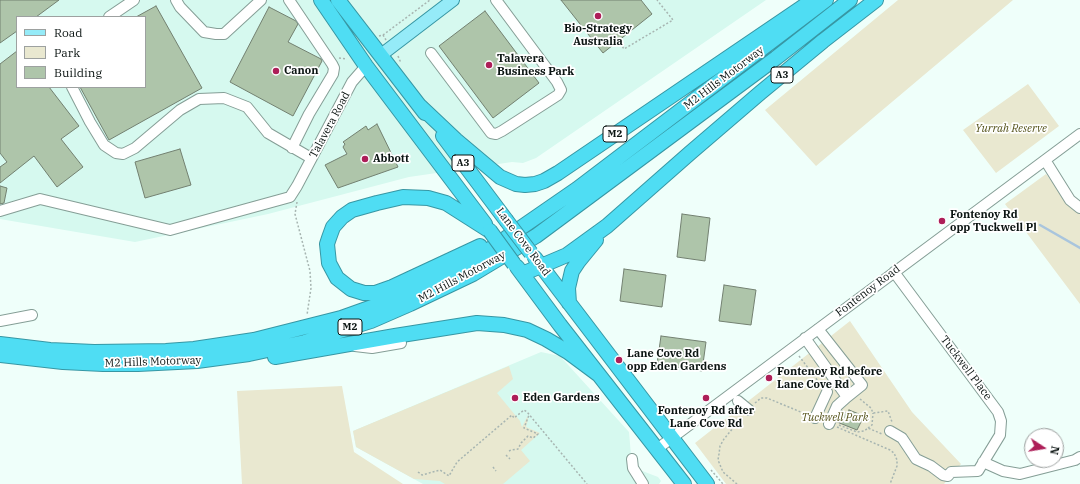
<!DOCTYPE html>
<html>
<head>
<meta charset="utf-8">
<style>
  body { margin:0 }
  #map { position:relative; width:1080px; height:484px; overflow:hidden; background:#effffa; font-family:"IBM Plex Serif",serif }
  canvas { display:block }
  .legend { position:absolute; left:16px; top:16px; width:130px; height:72px; box-sizing:border-box; background:#fff; border:1px solid #9da1a0; margin:0; padding:5px 7px; list-style:none; font-size:12px; color:#0b1412 }
  .legend li { display:flex; align-items:center; gap:8px; height:20px }
  .legend b { width:20px; border:1px solid #9da1a0 }
  .north { position:absolute; left:1024px; top:428px; width:40px; height:40px; box-sizing:border-box; background:#fff; border:1px solid #9da1a0; border-radius:50%; rotate:102deg; font-size:11px; font-weight:700; line-height:16px; text-align:center; color:#0b1412 }
  .north::after { content:''; display:block; margin:auto; width:14px; height:18px; background:#ad1e58; clip-path:polygon(50% 0,100% 100%,50% 72%,0 100%) }
</style>
</head>
<body>
<div id="map">
<canvas width="1080" height="484"></canvas>
<ul class="legend">
<li><b style="height:5px;background:#95ebf8"></b>Road</li>
<li><b style="height:11px;background:#e9e8d0"></b>Park</li>
<li><b style="height:11px;background:#aec5aa"></b>Building</li>
</ul>
<div class="north">N</div>
</div>
<script>
const ctx = document.querySelector('canvas').getContext('2d');
ctx.lineJoin = 'round';
function fillPath(path, color) {
  ctx.fillStyle = color;
  ctx.fill(path, 'evenodd');
}
function toPath(rows) {
  const path = new Path2D();
  for (const r of rows) {
    path.moveTo(r[0], r[1]);
    for (let i = 2; i < r.length; i += 2) path.lineTo(r[i], r[i + 1]);
  }
  return path;
}
function strokePath(path, color, width, dash) {
  ctx.strokeStyle = color;
  ctx.lineWidth = width;
  ctx.lineCap = dash ? 'butt' : 'round';
  ctx.setLineDash(dash || []);
  ctx.stroke(path);
}
function write(font, color, halo, rows, align = 'center') {
  ctx.font = font + ' "IBM Plex Serif",serif';
  ctx.lineWidth = 3.5;
  ctx.setLineDash([]);
  ctx.textBaseline = 'middle';
  ctx.strokeStyle = halo;
  ctx.fillStyle = color;
  for (const [text, x, y, turn = 0] of rows) {
    ctx.save();
    ctx.translate(x, y);
    ctx.rotate((+turn || 0) * Math.PI / 180);
    ctx.textAlign = isNaN(turn) ? turn : align;
    if (halo) ctx.strokeText(text, 0, 0);
    ctx.fillText(text, 0, 0);
    ctx.restore();
  }
}
const built = toPath([
  [0,0,766,0,536,158,523,163,512,162,409,177,268,214,135,242,0,219],
  [17,17,145,17,145,87,17,87],
  [541,352,560,356,629,432,632,467,658,477,661,481,659,484,423,484,356,447,353,431]
]);
const green = toPath([
  [898,0,1013,0,816,166,765,110],
  [1028,84,1059,126,996,173,963,130],
  [1046,174,1073,209,1080,213,1080,304,1005,204],
  [850,321,912,412,961,464,944,484,726,484,695,443],
  [509,366,513,379,497,393,520,421,522,427,527,417,528,419,526,427,540,433,521,450,530,461,503,484,445,484,440,481,414,479,356,447,353,431],
  [342,386,354,452,403,484,242,484,237,391]
]);
const stream = toPath([
  [1040,225,1080,248]
]);
const building = toPath([
  [0,0,59,0,36,17,17,17,17,31,0,43,0,0],
  [561,0,641,0,652,14,603,53,561,0],
  [156,6,202,88,109,140,80,87,145,87,145,17,136,17,156,6],
  [269,7,296,21,298,24,288,42,321,59,322,61,293,116,230,82,269,7],
  [485,11,539,83,493,118,439,46,485,11],
  [17,51,17,87,49,87,79,126,61,139,83,167,57,187,34,156,0,183,0,167,7,162,0,153,0,64,17,51],
  [377,124,398,167,338,188,325,165,347,154,343,147,345,144,343,142,366,126,368,130,377,124],
  [180,149,191,185,145,198,135,162,180,149],
  [0,186,7,188,4,203,0,204,0,186],
  [682,214,710,218,705,261,677,257,682,214],
  [624,269,666,275,662,307,620,301,624,269],
  [724,285,756,290,751,325,719,321,724,285],
  [661,336,706,342,702,371,657,364,661,336],
  [849,410,859,414,858,418,862,420,857,430,837,422,842,411,848,414,849,410]
]);
const path = toPath([
  [383,35,386,40],
  [379,36,383,35,430,0],
  [618,40,624,49,673,20,657,0],
  [398,56,401,63],
  [339,58,347,59],
  [297,202,295,214,310,271,311,288,307,315],
  [799,356,821,385],
  [860,399,871,408,873,413,888,411,892,422],
  [755,403,761,398,767,398,808,415],
  [839,425,857,432,864,431,868,428,882,434],
  [837,427,890,450,894,453,897,460,897,466,890,484],
  [868,428,872,425,873,413],
  [509,451,511,450,518,449,521,443,528,436,533,438,538,434,524,428,529,415],
  [506,455,510,459],
  [493,467,496,471],
  [711,470,723,484],
  [418,472,422,475,440,470,449,476,457,462,512,415,514,418,524,410,527,412,587,484],
  [737,484,723,472,718,460,719,454,720,446,724,439,743,416]
]);
const minor = toPath([
  [176,0,180,7,204,32,216,34,224,34,261,0],
  [289,0,332,64,334,68,333,74,309,114,292,148],
  [109,17,134,0],
  [431,53,491,133,496,134,502,131,558,95,561,90,557,82,496,0],
  [72,87,90,122,104,145,116,153,123,154,135,148,180,110,199,99,224,98,247,107,268,133,311,158],
  [1045,160,1070,200,1080,208],
  [0,211,40,199,170,230,290,197,297,186,352,82,366,66],
  [0,321,32,315],
  [805,338,847,397,862,385,818,329],
  [355,346,372,348,401,343],
  [738,401,749,410],
  [815,418,827,392],
  [829,424,837,406,847,397],
  [890,431,902,438,916,459,931,466,943,475,948,476,951,472,978,471,1000,435,1001,421,998,412,894,272],
  [657,449,1080,134],
  [632,459,633,468,643,484],
  [983,462,1003,471,1020,474,1075,460,1080,457]
]);
const major = toPath([
  [381,55,453,0]
]);
const highway = toPath([
  [321,0,366,66,485,224],
  [338,0,425,113],
  [420,106,456,140,500,177,516,184,525,185,535,184,544,181,558,173,810,2],
  [443,136,506,220],
  [480,246,392,287,375,293,364,293,351,289,337,278,329,263,327,244,329,238,333,227,342,217,352,210,377,203,403,197,428,198,446,203,490,231],
  [535,258,707,484],
  [517,267,560,325,684,484],
  [522,274,567,255,607,226,690,153,760,93,823,41,876,0],
  [569,303,568,288,572,271,578,262,596,240],
  [0,344,50,350,94,352,166,351,194,349,254,340,341,318,383,303,435,281,480,256,577,189,826,0],
  [0,355,63,362,103,364,138,364,197,361,249,354,305,342,371,321,410,304,473,274,536,236,776,58,850,0],
  [275,357,395,336,477,323,504,325,527,330,546,339,568,352,599,375]
]);
const highwayBridge = toPath([
  [506,220,531,253],
  [490,231,514,264]
]);
const markers = [
  [598,16,4,"#ad1e58"],
  [489,65,4,"#ad1e58"],
  [276,71,4,"#ad1e58"],
  [365,159,4,"#ad1e58"],
  [942,221,4,"#ad1e58"],
  [619,360,4,"#ad1e58"],
  [769,378,4,"#ad1e58"],
  [515,398,4,"#ad1e58"],
  [706,398,4,"#ad1e58"]
];
const shields = [
  [782,75,22],
  [615,134,24],
  [463,163,22],
  [350,327,24]
];
const shieldNames = [
  ["A3",782,75],
  ["M2",615,134],
  ["A3",463,163],
  ["M2",350,327]
];
const poiNames = [
  ["Bio-Strategy",598,29,"center"],
  ["Australia",598,42,"center"],
  ["Talavera",497,59],
  ["Business Park",497,72],
  ["Canon",284,71],
  ["Abbott",373,159],
  ["Fontenoy Rd",950,215],
  ["opp Tuckwell Pl",950,228],
  ["Lane Cove Rd",627,354],
  ["opp Eden Gardens",627,367],
  ["Fontenoy Rd before",777,372],
  ["Lane Cove Rd",777,385],
  ["Eden Gardens",523,398],
  ["Fontenoy Rd after",706,411,"center"],
  ["Lane Cove Rd",706,424,"center"]
];
const streetNames = [
  ["M2 Hills Motorway",724,78,-37],
  ["Talavera Road",330,125,-62],
  ["Lane Cove Road",523,242,53],
  ["M2 Hills Motorway",462,277,-28],
  ["Fontenoy Road",868,291,-37],
  ["M2 Hills Motorway",153,362,-2],
  ["Tuckwell Place",966,368,53]
];
const parkNames = [
  ["Yurrah Reserve",1011,129],
  ["Tuckwell Park",835,418]
];
fillPath(built, '#d6f9ef');
fillPath(green, '#e9e8d0');
strokePath(stream, '#a9c5dd', 2.5);
fillPath(building, '#aec5aa');
strokePath(building, '#738171', 1);
strokePath(minor, '#859e96', 12);
strokePath(major, '#3797a4', 14);
strokePath(highway, '#3797a4', 16);
strokePath(path, '#a7b5b1', 1.5, [2, 2]);
strokePath(minor, '#fff', 10);
strokePath(major, '#95ebf8', 12);
strokePath(highway, '#4fddf3', 14);
strokePath(highwayBridge, '#3797a4', 16, []);
strokePath(highwayBridge, '#4fddf3', 14);
for (const [x, y, r, color] of markers) {
  const dot = new Path2D();
  dot.arc(x, y, r, 0, 2 * Math.PI);
  ctx.fillStyle = color;
  ctx.fill(dot);
  strokePath(dot, '#fff', 1.5);
}
for (const [x, y, w] of shields) {
  const box = new Path2D();
  box.roundRect(x - w / 2, y - 8, w, 16, 3);
  ctx.fillStyle = '#fff';
  ctx.fill(box);
  strokePath(box, '#0b1412', 1);
}
write('bold 10px', '#0b1412', null, shieldNames);
write('bold 11px', '#0b1412', '#fff', poiNames, 'left');
write('11px', '#0b1412', '#fff', streetNames);
write('italic 11px', '#56541c', '#fff', parkNames);
</script>
</body>
</html>
